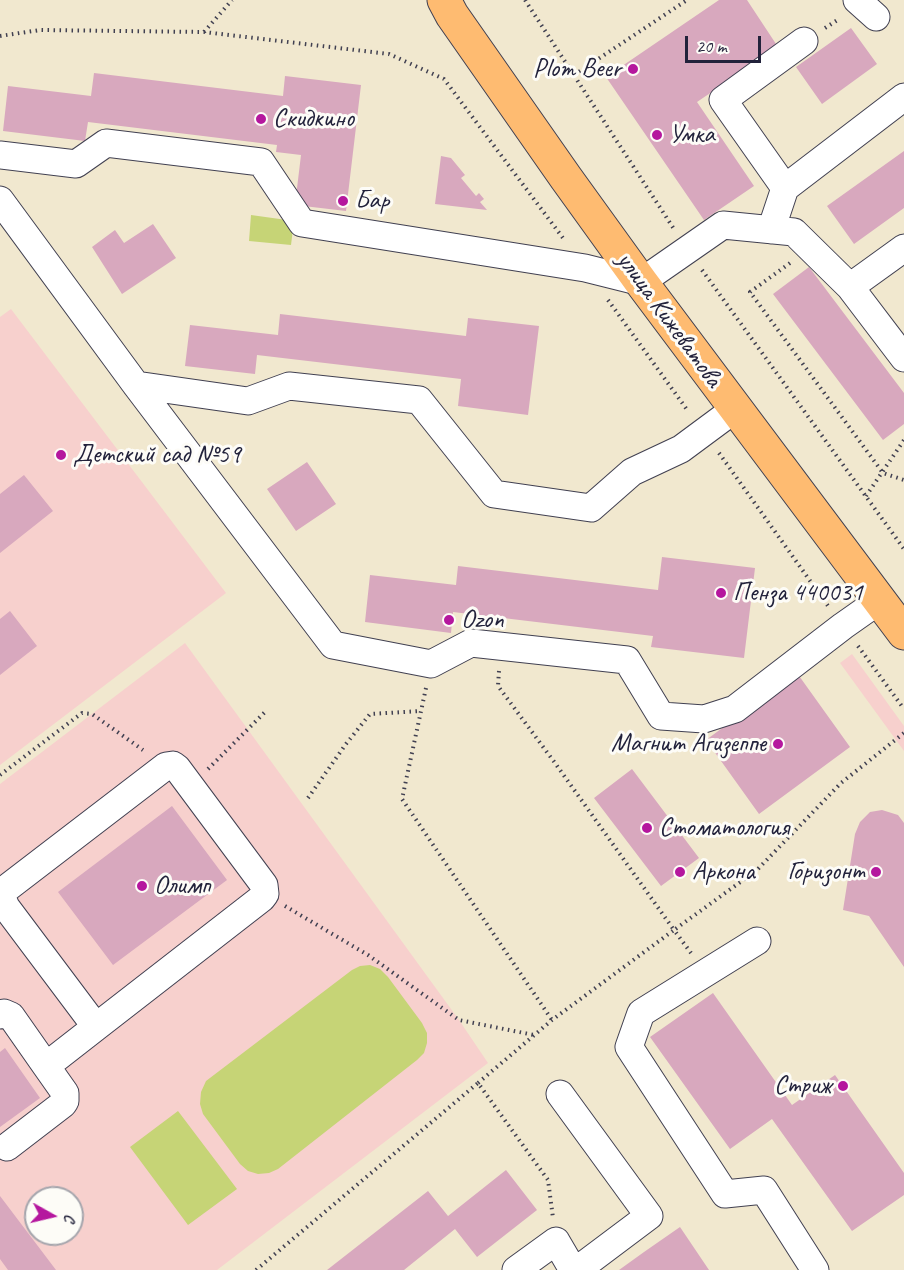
<!DOCTYPE html>
<html>
<head>
<meta charset="utf-8">
<style>
  body { margin:0 }
  #map { position:relative; width:904px; height:1270px; overflow:hidden; background:#f1e8cf; font-family:Caveat,sans-serif }
  canvas { display:block }
  .north { position:absolute; left:24px; top:1186px; width:60px; height:60px; box-sizing:border-box; background:#fdfcf7; border:2px solid #a5a5ac; border-radius:50%; rotate:98deg; font-size:16px; font-weight:700; line-height:24px; text-align:center; color:#22223b }
  .north::after { content:''; display:block; margin:auto; width:21px; height:27px; background:#b5179e; clip-path:polygon(50% 0,100% 100%,50% 72%,0 100%) }
  .scale { position:absolute; left:685px; top:36px; width:76px; height:27px; box-sizing:border-box; border:3px solid #22223b; border-top:0; padding-left:8px; font-size:18px; line-height:21px; white-space:nowrap; color:#22223b; -webkit-text-stroke:4px #fdfcf7; paint-order:stroke }
</style>
</head>
<body>
<div id="map">
<canvas width="904" height="1270"></canvas>
<div class="north">С</div>
<div class="scale">20 m</div>
</div>
<script>
const ctx = document.querySelector('canvas').getContext('2d');
ctx.lineJoin = 'round';
function fillPath(path, color) {
  ctx.fillStyle = color;
  ctx.fill(path, 'evenodd');
}
function toPath(rows) {
  const path = new Path2D();
  for (const r of rows) {
    path.moveTo(r[0], r[1]);
    for (let i = 2; i < r.length; i += 2) path.lineTo(r[i], r[i + 1]);
  }
  return path;
}
function strokePath(path, color, width, dash) {
  ctx.strokeStyle = color;
  ctx.lineWidth = width;
  ctx.lineCap = dash ? 'butt' : 'round';
  ctx.setLineDash(dash || []);
  ctx.stroke(path);
}
function write(font, color, halo, rows, align = 'center') {
  ctx.font = font + ' Caveat,sans-serif';
  ctx.lineWidth = 6;
  ctx.setLineDash([]);
  ctx.textBaseline = 'middle';
  ctx.strokeStyle = halo;
  ctx.fillStyle = color;
  for (const [text, x, y, turn = 0] of rows) {
    ctx.save();
    ctx.translate(x, y);
    ctx.rotate((+turn || 0) * Math.PI / 180);
    ctx.textAlign = isNaN(turn) ? turn : align;
    if (halo) ctx.strokeText(text, 0, 0);
    ctx.fillText(text, 0, 0);
    ctx.restore();
  }
}
const built = toPath([
  [11,309,226,593,0,765,0,317],
  [185,643,459,1020,488,1063,217,1270,0,1270,0,784],
  [36,1198,72,1198,72,1234,36,1234],
  [852,654,904,726,904,751,840,663]
]);
const green = toPath([
  [251,215,294,221,291,245,249,241],
  [370,965,380,969,388,977,422,1023,427,1033,427,1043,424,1053,417,1060,278,1169,269,1173,258,1174,248,1171,240,1164,203,1114,200,1104,201,1092,206,1081,352,970,360,966],
  [178,1111,237,1189,188,1225,130,1147]
]);
const building = toPath([
  [719,0,747,0,778,47,697,102,754,186,704,220,606,77],
  [851,28,877,64,822,104,796,67],
  [94,73,283,96,285,76,361,85,346,211,295,205,301,155,276,152,277,145,88,122,85,141,3,131,8,86,91,96],
  [904,151,904,208,854,244,827,206],
  [441,156,451,158,465,175,461,178,476,196,479,193,484,199,480,202,487,210,435,204],
  [153,224,176,258,122,294,92,247,115,230,124,243],
  [809,267,904,393,904,424,883,440,773,294],
  [280,314,466,336,468,318,539,326,528,415,458,406,461,379,257,355,255,374,185,366,190,325,278,335],
  [307,462,336,504,296,531,267,489],
  [24,475,53,511,0,553,0,494],
  [662,557,755,568,744,658,651,647,653,636,453,612,451,633,365,622,370,575,456,585,458,566,658,590],
  [10,611,37,646,0,675,0,619],
  [797,673,850,747,759,814,706,740],
  [632,769,699,858,661,886,594,798],
  [172,806,227,880,113,965,58,892],
  [882,810,898,815,904,823,904,967,869,916,843,910,855,834,860,822,870,812],
  [713,993,792,1105,835,1075,904,1173,904,1195,852,1231,772,1119,730,1149,650,1037],
  [5,1048,40,1098,0,1127,0,1052],
  [506,1170,537,1210,477,1257,455,1229,404,1270,327,1270,428,1191,448,1216],
  [0,1196,56,1270,8,1270,0,1259],
  [680,1227,709,1270,619,1270,644,1252]
]);
const path = toPath([
  [525,0,674,229],
  [825,28,839,19],
  [204,32,232,0],
  [0,36,40,30,204,32,389,54,444,79,563,238],
  [574,75,687,0],
  [790,263,750,292,883,473,904,480],
  [702,270,904,549],
  [608,300,688,411],
  [719,453,828,606],
  [866,496,904,440],
  [858,646,904,709],
  [499,671,498,686,555,763,674,930,757,870,841,783,904,733],
  [426,688,402,799,552,1020],
  [208,769,266,711],
  [0,775,82,713,92,714,143,750],
  [308,798,346,744,370,714,421,711],
  [285,906,368,955,459,1020,534,1035],
  [478,1083,552,1020,674,930,691,953],
  [256,1270,478,1083,548,1180,553,1218]
]);
const minor = toPath([
  [857,0,876,17],
  [0,155,76,164,106,143,261,162,302,223,585,268,641,282,723,225,794,232,850,287,904,358],
  [785,188,723,100,804,41],
  [0,200,136,385,333,645,431,664,471,643,627,660,661,716,704,719,735,709,843,626,880,600],
  [771,230,785,188,904,97],
  [850,287,904,248],
  [136,385,248,401,289,386,419,400,494,494,591,508,632,472,681,449,735,409],
  [757,941,641,1013,629,1047,725,1194,764,1190,815,1270],
  [0,1015,4,1013,11,1016,46,1066,96,1027,262,898,265,894,264,885,177,768,173,765,166,766,7,888,3,894,3,900,6,907,96,1027],
  [560,1094,649,1216,577,1270],
  [7,1147,63,1104,65,1101,65,1093,46,1066],
  [516,1270,556,1241,573,1270]
]);
const major = toPath([
  [444,0,452,15,566,178,641,282,904,633]
]);
const markers = [
  [633,69,6,"#b5179e"],
  [261,119,6,"#b5179e"],
  [657,135,6,"#b5179e"],
  [343,201,6,"#b5179e"],
  [61,455,6,"#b5179e"],
  [721,593,6,"#b5179e"],
  [449,620,6,"#b5179e"],
  [778,744,6,"#b5179e"],
  [647,828,6,"#b5179e"],
  [680,872,6,"#b5179e"],
  [876,872,6,"#b5179e"],
  [142,886,6,"#b5179e"],
  [843,1086,6,"#b5179e"]
];
const poiNames = [
  ["Plom Beer",621,69,"right"],
  ["Скидкино",273,119],
  ["Умка",669,135],
  ["Бар",355,201],
  ["Детский сад №59",73,455],
  ["Пенза 440031",733,593],
  ["Ozon",461,620],
  ["Магнит Агизеппе",766,744,"right"],
  ["Стоматология",659,828],
  ["Аркона",692,872],
  ["Горизонт",864,872,"right"],
  ["Олимп",154,886],
  ["Стриж",831,1086,"right"]
];
const streetNames = [
  ["улица Кижеватова",669,320,54]
];
fillPath(built, '#f7d0cd');
fillPath(green, '#c6d476');
fillPath(building, '#d8a8be');
strokePath(minor, '#414051', 29);
strokePath(major, '#414051', 35);
strokePath(path, '#414051', 4, [1.5, 4.5]);
strokePath(minor, '#fff', 27);
strokePath(major, '#febb71', 33);
for (const [x, y, r, color] of markers) {
  const dot = new Path2D();
  dot.arc(x, y, r, 0, 2 * Math.PI);
  ctx.fillStyle = color;
  ctx.fill(dot);
  strokePath(dot, '#fdfcf7', 2);
}
write('26px', '#22223b', '#fdfcf7', poiNames, 'left');
write('26px', '#22223b', '#fdfcf7', streetNames);
</script>
</body>
</html>
